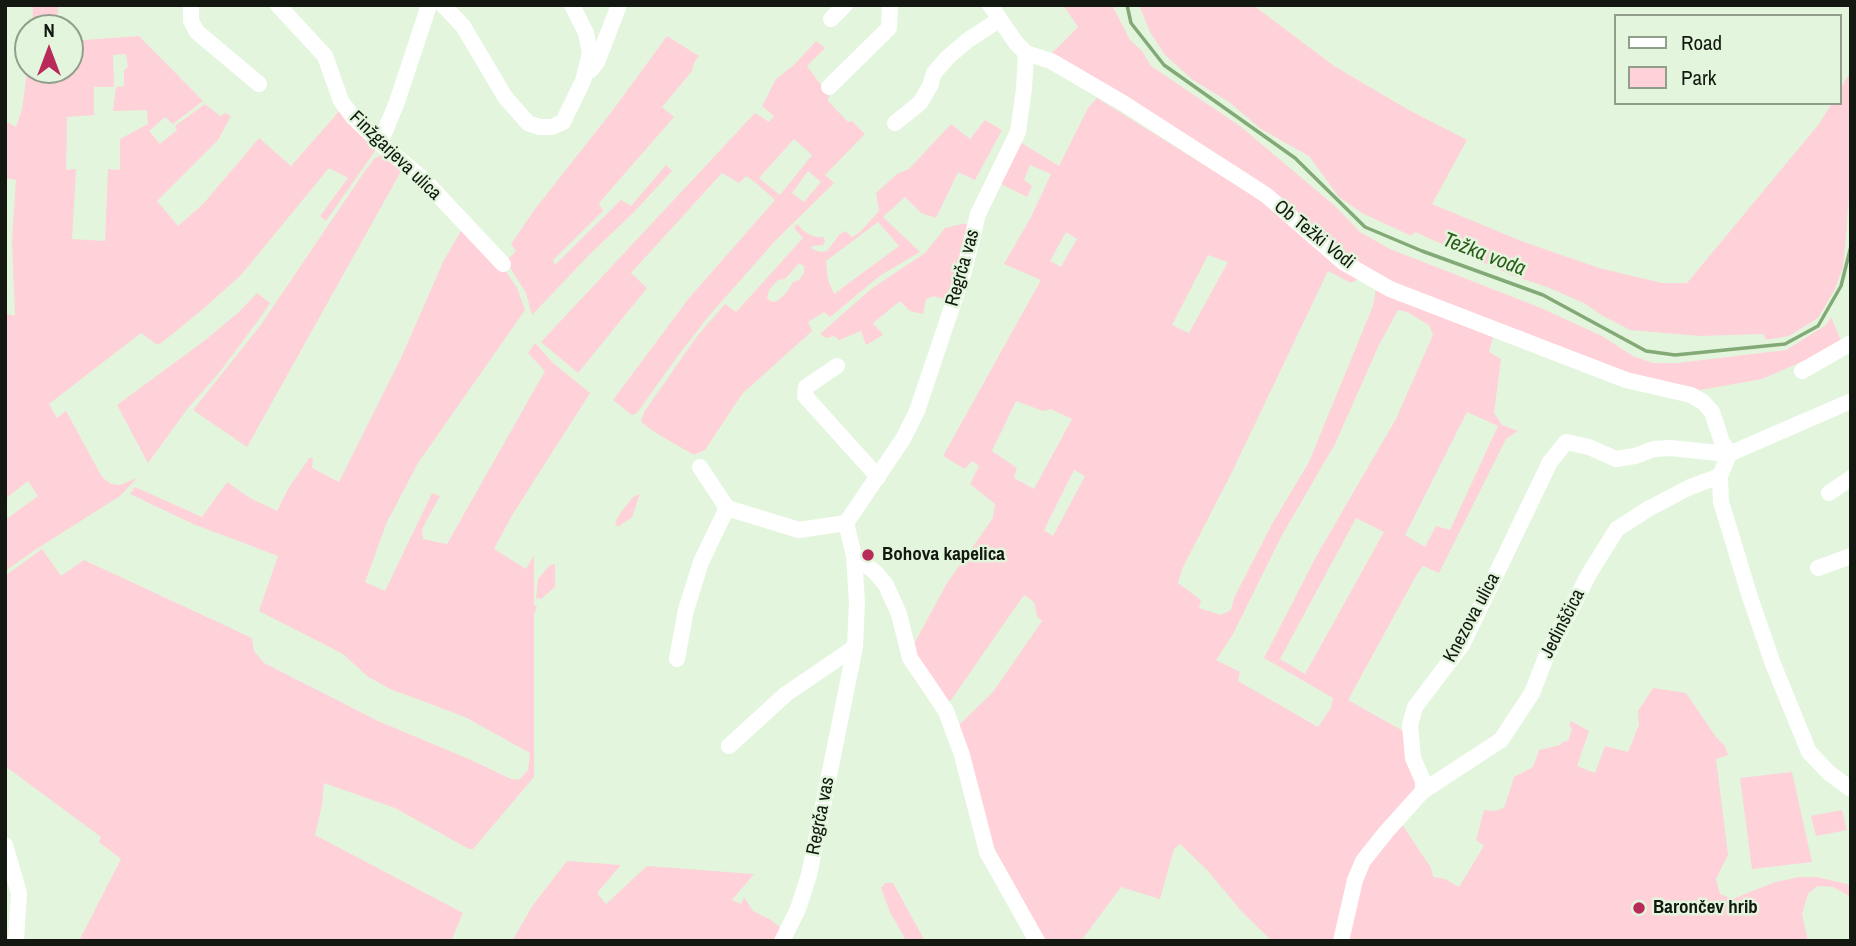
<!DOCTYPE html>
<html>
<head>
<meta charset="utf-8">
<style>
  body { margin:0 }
  #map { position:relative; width:1856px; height:946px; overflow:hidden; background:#e3f6dd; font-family:"Archivo Narrow",sans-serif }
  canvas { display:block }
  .frame { position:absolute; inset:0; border:7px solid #131911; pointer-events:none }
  .legend { position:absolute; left:1614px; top:14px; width:228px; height:91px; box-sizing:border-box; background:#e3f6dd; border:2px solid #909e8b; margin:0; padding:9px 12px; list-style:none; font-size:21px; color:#131911 }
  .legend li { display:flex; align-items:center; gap:14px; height:35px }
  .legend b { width:35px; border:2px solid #909e8b }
  .north { position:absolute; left:14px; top:14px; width:70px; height:70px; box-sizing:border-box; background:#e3f6dd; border:2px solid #909e8b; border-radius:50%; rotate:0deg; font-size:19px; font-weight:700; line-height:28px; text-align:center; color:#131911 }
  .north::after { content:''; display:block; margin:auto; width:24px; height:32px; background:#b82a5a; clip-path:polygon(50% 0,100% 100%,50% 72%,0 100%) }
</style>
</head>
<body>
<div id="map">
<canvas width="1856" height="946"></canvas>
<div class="frame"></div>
<ul class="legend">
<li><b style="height:9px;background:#fff"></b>Road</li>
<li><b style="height:19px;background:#ffd1d9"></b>Park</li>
</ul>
<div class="north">N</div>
</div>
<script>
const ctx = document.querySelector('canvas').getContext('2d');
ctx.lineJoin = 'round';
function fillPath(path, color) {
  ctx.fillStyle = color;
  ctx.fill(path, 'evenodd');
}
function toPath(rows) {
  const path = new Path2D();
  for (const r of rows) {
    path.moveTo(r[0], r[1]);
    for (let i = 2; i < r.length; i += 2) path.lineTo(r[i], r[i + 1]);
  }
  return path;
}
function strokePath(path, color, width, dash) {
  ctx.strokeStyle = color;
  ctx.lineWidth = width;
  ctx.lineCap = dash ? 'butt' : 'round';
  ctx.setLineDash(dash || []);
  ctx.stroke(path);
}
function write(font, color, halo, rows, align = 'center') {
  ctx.font = font + ' "Archivo Narrow",sans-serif';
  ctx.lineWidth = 5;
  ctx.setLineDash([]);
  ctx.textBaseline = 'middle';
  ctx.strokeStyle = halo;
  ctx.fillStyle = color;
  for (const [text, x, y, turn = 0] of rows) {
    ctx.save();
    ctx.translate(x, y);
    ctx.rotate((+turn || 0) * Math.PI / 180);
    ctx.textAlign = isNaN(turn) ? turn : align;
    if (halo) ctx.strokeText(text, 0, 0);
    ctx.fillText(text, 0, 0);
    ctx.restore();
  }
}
const green = toPath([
  [33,5,58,5,57,28,32,28],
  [1063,5,1112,5,1130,40,1142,51,1151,66,1240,126,1335,206,1360,232,1390,249,1541,308,1602,336,1633,356,1653,363,1677,363,1786,350,1826,325,1831,317,1841,341,1831,349,1762,379,1700,390,1638,376,1412,291,1353,262,1052,53,1078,27],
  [1139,5,1253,5,1334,66,1407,109,1467,140,1432,204,1521,241,1599,268,1662,283,1687,283,1819,124,1832,103,1840,103,1840,89,1851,71,1851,166,1846,235,1843,267,1835,289,1818,318,1789,336,1766,340,1763,334,1700,336,1630,330,1603,316,1584,303,1547,287,1511,275,1415,232,1411,236,1362,213,1339,197,1309,156,1261,129,1229,102,1193,80,1165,55,1150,32],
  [139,36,203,101,173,124,165,117,149,131,160,144,177,130,175,126,205,104,220,116,225,113,231,116,218,140,157,201,178,226,204,203,259,138,291,166,343,107,377,148,326,221,320,216,348,178,329,168,241,275,202,310,160,344,156,344,141,333,49,404,57,418,66,411,102,477,111,484,120,485,137,478,120,496,38,548,5,571,5,520,38,496,28,481,5,499,5,313,14,316,15,314,12,241,16,180,5,178,5,121,16,127,22,109,28,66,28,70,70,70,70,41],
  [126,54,128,67,124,70,124,86,116,87,113,111,147,110,148,124,120,139,120,170,108,169,105,241,72,239,76,169,66,170,67,117,94,115,94,87,114,87,113,55],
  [667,36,699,56,694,63,692,71,662,107,674,117,599,203,603,211,553,260,555,265,621,200,631,206,666,165,672,171,633,213,589,255,532,315,526,293,506,261,516,251,511,244,535,209,613,110],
  [816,41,825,48,807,66,829,96,828,101,848,122,852,121,865,134,825,175,834,183,775,241,708,317,677,357,637,413,632,415,613,400,689,298,775,200,756,183,746,176,739,183,722,173,631,273,647,288,578,373,541,342,755,113,769,122,774,116,762,106,776,79,794,65],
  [794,139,812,155,780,195,759,178],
  [808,171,821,182,804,202,792,193],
  [1097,98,1251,194,1285,219,1333,264,1358,279,1351,283,1328,271,1232,472,1182,569,1178,583,1201,600,1199,608,1221,615,1231,610,1234,598,1272,524,1309,462,1373,306,1376,289,1493,337,1489,352,1501,359,1494,413,1502,425,1518,431,1506,439,1439,573,1423,566,1417,574,1348,700,1405,732,1416,783,1413,792,1376,837,1337,941,1272,941,1242,912,1208,871,1180,844,1174,849,1160,899,1121,887,1081,941,1049,941,1036,933,995,855,959,725,993,692,1042,621,1037,616,1034,602,1024,595,951,700,947,702,919,665,913,646,947,583,993,518,995,504,970,484,979,466,972,461,965,469,943,456,1041,280,1004,264,1031,217,1051,174,1030,165,1024,180,1032,186,1027,197,999,183,1020,142,1059,166,1088,108],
  [1066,232,1077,239,1061,267,1050,261],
  [1208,255,1228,262,1189,333,1172,325],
  [1398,310,1407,312,1429,325,1433,335,1396,419,1317,555,1264,658,1333,698,1331,708,1318,727,1238,681,1240,672,1216,660,1233,634,1282,535,1335,444,1379,345],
  [1016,401,1043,411,1051,409,1072,419,1034,489,1014,478,1017,468,992,451],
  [1467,412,1498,426,1450,530,1436,526,1425,547,1405,535],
  [1074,470,1085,476,1053,536,1044,530],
  [1356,518,1384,532,1305,674,1280,659],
  [985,120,1002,130,975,180,958,172,936,218,921,213,905,197,883,217,920,252,881,275,830,317,824,312,808,322,812,331,742,394,705,450,694,455,656,433,641,422,644,412,698,335,725,304,736,312,803,238,794,228,797,224,805,232,815,237,823,237,825,241,823,245,811,246,812,249,820,252,827,251,839,235,845,231,852,237,859,233,879,211,876,193,897,174,909,169,951,124,970,139],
  [878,222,899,246,834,294,828,280,826,261],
  [799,263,804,266,804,273,799,280,793,282,787,292,777,301,772,302,767,298,769,290,778,280,785,279],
  [383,154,404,166,247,447,193,410,260,326,365,171,374,159],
  [465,224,501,264,517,288,525,310,418,463,387,522,365,582,385,591,432,493,440,496,422,529,423,539,447,544,545,371,528,353,535,343,553,363,590,393,511,517,494,549,526,569,534,555,534,605,537,606,534,614,534,777,473,849,469,849,395,808,324,783,322,805,315,835,463,913,451,941,79,941,121,859,99,842,101,837,5,766,5,576,42,549,61,576,84,560,252,638,254,651,264,663,378,721,471,760,511,779,519,780,528,770,530,753,465,717,390,689,367,676,343,654,259,611,278,556,193,524,130,494,135,487,202,517,227,482,250,498,277,511,288,489,310,457,313,459,312,468,339,482,401,358,444,260],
  [962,224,969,224,952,291,944,299,934,296,926,299,923,314,910,311,900,301,873,323,883,335,866,345,861,331,839,340,834,336,826,338,820,334,871,289,925,253,945,228],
  [257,293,270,303,265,311,219,373,188,408,148,463,117,405,204,341,239,312],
  [640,494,632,517,618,527,615,523,621,512,633,497],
  [555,564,555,587,541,599,536,598,538,579,549,566],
  [1653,688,1686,693,1716,737,1725,746,1728,755,1716,759,1728,855,1716,879,1720,894,1733,899,1775,882,1799,877,1817,877,1847,884,1851,890,1851,897,1833,887,1817,886,1808,894,1802,914,1808,941,1345,941,1358,880,1399,820,1431,868,1433,877,1445,879,1459,887,1484,846,1476,840,1484,810,1494,811,1504,808,1514,777,1533,767,1539,750,1560,745,1562,742,1568,741,1572,729,1569,725,1571,721,1589,731,1577,766,1595,773,1605,746,1628,752,1639,725,1638,711],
  [1792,772,1812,862,1752,869,1740,778],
  [1842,810,1847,830,1816,836,1811,816],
  [567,861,621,865,597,893,606,904,647,866,754,874,732,900,741,904,744,897,753,911,771,920,782,929,778,941,512,941,533,905],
  [885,883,893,883,925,941,906,941,904,937,890,912,881,888]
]);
const stream = toPath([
  [1127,5,1131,23,1164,65,1295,158,1365,227,1422,251,1543,295,1646,351,1675,355,1785,344,1818,326,1841,286,1851,246]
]);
const minor = toPath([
  [191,5,191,21,197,32,259,84],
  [278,5,325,56,341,101,353,117,382,145,423,179,503,264],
  [443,5,463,26,505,97,528,123,539,127,552,127,563,122,583,81,590,53,586,33,572,5],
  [990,5,1016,43,1026,53,1051,61,1123,103,1266,195,1343,262,1390,289,1626,380,1691,395,1703,402,1712,412,1722,442,1729,454,1720,476,1721,502,1750,597,1773,664,1809,752,1829,773,1851,789],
  [831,19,845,5],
  [591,70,597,62,619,5],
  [829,87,889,28,890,5],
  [895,123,920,103,930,86,934,73,947,58,968,40,999,20],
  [380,143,397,102,429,5],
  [837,366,806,387,805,396,878,477],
  [1802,371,1851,343],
  [700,467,727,508,799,530,846,523,903,439,917,411,964,271,978,214,1018,132,1024,89,1026,53],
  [1829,493,1851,478],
  [854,556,875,572,886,585,899,614,910,658,946,711,962,755,987,852,1037,941],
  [1818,568,1851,556],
  [677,659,686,610,701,562,727,508],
  [729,746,786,694,855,647],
  [1423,791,1423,781,1413,758,1410,725,1415,707,1462,645,1550,462,1566,442,1589,447,1616,459,1635,456,1654,449,1670,448,1729,454,1851,401],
  [5,845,19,893,16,941],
  [782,941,798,909,809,875,855,647,857,602,854,556,846,523],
  [1341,941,1355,880,1363,861,1386,832,1423,791,1501,740,1532,693,1546,657,1590,572,1617,529,1648,509,1690,487,1720,476]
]);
const markers = [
  [868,555,7,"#b82a5a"],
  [1639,908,7,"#b82a5a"]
];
const streetNames = [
  ["Finžgarjeva ulica",395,156,44],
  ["Ob Težki Vodi",1314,235,39],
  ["Regrča vas",963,268,-74],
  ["Knezova ulica",1472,618,-62],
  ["Jedinščica",1563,624,-63],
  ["Regrča vas",821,816,-79]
];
const poiNames = [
  ["Bohova kapelica",882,555],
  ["Barončev hrib",1653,908]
];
const waterNames = [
  ["Težka voda",1484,255,21]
];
fillPath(green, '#ffd1d9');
strokePath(stream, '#82a976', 3.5);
strokePath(minor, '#fff', 16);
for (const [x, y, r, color] of markers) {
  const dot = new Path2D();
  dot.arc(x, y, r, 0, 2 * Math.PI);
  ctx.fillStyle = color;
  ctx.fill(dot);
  strokePath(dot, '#e3f6dd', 2.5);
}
write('19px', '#131911', '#e3f6dd', streetNames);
write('bold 19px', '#131911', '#e3f6dd', poiNames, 'left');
write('italic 21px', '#2c5c19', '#e3f6dd', waterNames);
</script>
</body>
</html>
